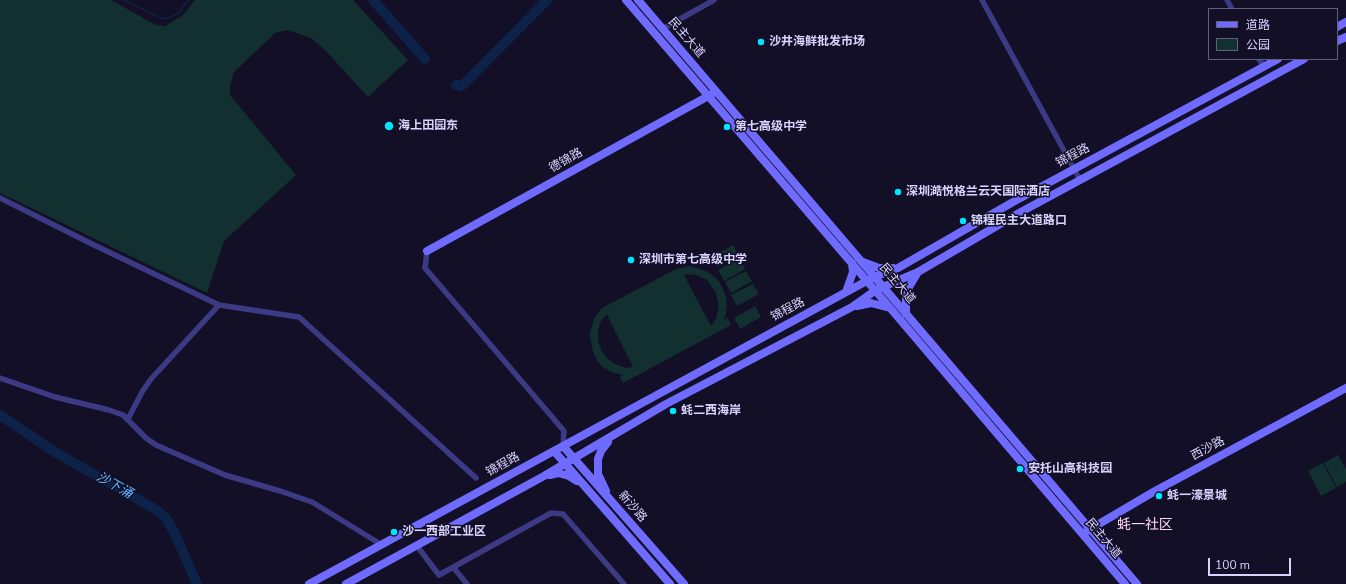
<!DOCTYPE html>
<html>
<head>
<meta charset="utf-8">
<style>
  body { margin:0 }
  #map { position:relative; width:1346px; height:584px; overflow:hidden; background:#130f26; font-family:"Nunito Sans","Noto Sans SC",sans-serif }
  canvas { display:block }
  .legend { position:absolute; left:1208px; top:8px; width:130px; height:52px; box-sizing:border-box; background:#130f26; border:1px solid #625e7d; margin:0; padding:5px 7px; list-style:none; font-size:12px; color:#d9d4ff }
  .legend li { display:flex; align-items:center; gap:8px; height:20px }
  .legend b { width:20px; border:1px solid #625e7d }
  .scale { position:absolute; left:1208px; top:558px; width:83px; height:18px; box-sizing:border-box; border:2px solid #d9d4ff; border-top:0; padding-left:5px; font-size:12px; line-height:14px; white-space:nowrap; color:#d9d4ff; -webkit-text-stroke:3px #130f26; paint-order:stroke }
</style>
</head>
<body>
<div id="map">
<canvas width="1346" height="584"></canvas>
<ul class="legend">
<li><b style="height:5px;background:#6f6bff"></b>道路</li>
<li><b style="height:11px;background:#12302f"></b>公园</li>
</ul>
<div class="scale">100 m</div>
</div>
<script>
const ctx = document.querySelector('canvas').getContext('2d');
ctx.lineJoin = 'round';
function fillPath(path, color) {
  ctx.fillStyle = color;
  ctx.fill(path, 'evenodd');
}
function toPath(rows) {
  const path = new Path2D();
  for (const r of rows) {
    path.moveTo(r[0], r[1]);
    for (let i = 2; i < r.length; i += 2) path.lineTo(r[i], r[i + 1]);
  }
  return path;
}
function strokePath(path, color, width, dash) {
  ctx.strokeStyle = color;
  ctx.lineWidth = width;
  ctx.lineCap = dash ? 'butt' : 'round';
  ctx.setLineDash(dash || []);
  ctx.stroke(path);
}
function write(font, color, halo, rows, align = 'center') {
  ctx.font = font + ' "Nunito Sans","Noto Sans SC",sans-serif';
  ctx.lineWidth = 3;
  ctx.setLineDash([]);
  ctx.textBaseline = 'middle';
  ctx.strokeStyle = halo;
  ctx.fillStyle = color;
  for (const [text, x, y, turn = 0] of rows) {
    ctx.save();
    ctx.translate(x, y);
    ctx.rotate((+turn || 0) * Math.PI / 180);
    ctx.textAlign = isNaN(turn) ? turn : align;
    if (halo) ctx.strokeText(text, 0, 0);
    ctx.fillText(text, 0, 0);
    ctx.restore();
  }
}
const green = toPath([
  [0,0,111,0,156,25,165,26,182,16,195,0,353,0,408,60,368,97,324,49,311,38,288,30,275,33,234,72,230,86,230,95,296,175,224,241,207,293,0,193],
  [733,245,738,256,717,267,711,257],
  [739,258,745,269,724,281,718,270],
  [690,266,706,271,716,278,720,283,725,294,727,300,726,313,724,320,728,318,731,325,623,383,620,377,623,375,612,372,603,367,598,362,593,352,590,334,594,319,602,308,676,269],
  [686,274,696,275,707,280,716,293,719,307,716,319,711,326,684,275],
  [606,315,607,315,633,367,626,368,615,364,607,358,601,350,598,340,598,330,601,321],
  [746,271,752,281,731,293,725,282],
  [753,284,759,294,737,306,731,295],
  [755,306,761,317,740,329,734,318],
  [1338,455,1346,469,1346,482,1337,487,1324,463],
  [1323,463,1336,488,1321,496,1308,471]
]);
const stream = toPath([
  [124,0,161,18,164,19,178,14,188,0]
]);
const river = toPath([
  [373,0,425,59],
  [456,85,461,86,464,84,547,0],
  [0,415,53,451,155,509,166,518,175,534,197,584]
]);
const street = toPath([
  [982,0,1080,180],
  [1227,0,1232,9],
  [662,29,714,0],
  [1259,59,1264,67],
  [0,198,94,245,219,305],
  [427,251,425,268,564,431,563,446],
  [0,378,55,397,109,410,123,415,146,438,156,445,225,475,280,491,312,502,382,545],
  [128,419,142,392,151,379,219,305,299,317,476,478],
  [417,546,439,575,551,513,563,514,624,584],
  [453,567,467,584]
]);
const secondary = toPath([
  [626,0,891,309,1125,584],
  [638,0,1137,584],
  [1337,27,1346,22],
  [1337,41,1346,37],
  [427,251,712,94],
  [863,262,879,268,893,268],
  [846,292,853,272,852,263],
  [857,306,871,303,890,308],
  [906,314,906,298,909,287,918,272],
  [563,446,684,584],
  [554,451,670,584],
  [550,475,558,473,569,476,577,481],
  [606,491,598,474,598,459,601,451,608,442],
  [1087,531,1155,491,1346,388],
  [309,584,874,277,898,268,1013,202,1278,59],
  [346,584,544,476,666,404,852,307,876,290,918,272,1019,213,1304,59]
]);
const markers = [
  [761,42,4,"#00e5ff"],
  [389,126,5,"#00e5ff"],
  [727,127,4,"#00e5ff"],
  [898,192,4,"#00e5ff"],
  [963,221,4,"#00e5ff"],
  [631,260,4,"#00e5ff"],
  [673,411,4,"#00e5ff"],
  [1020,469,4,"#00e5ff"],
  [1159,496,4,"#00e5ff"],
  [394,532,4,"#00e5ff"]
];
const streetNames = [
  ["民主大道",686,38,49],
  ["锦程路",1073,156,-28],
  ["德锦路",566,161,-29],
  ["民主大道",897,284,50],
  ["锦程路",788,310,-28],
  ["西沙路",1208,449,-28],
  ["锦程路",503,465,-29],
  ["新沙路",632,507,49],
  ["民主大道",1103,539,50]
];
const poiNames = [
  ["沙井海鲜批发市场",769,42],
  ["海上田园东",398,126],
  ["第七高级中学",735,127],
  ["深圳澔悦格兰云天国际酒店",906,192],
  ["锦程民主大道路口",971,221],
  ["深圳市第七高级中学",639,260],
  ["蚝二西海岸",681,411],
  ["安托山高科技园",1028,469],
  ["蚝一濠景城",1167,496],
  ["沙一西部工业区",402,532]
];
const waterNames = [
  ["沙下涌",114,486,29]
];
const quarterNames = [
  ["蚝一社区",1145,526]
];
fillPath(green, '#12302f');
strokePath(stream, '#0c2248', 1.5);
strokePath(river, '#0c2248', 10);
strokePath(street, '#3d3a85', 5.5);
strokePath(secondary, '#6f6bff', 8);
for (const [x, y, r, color] of markers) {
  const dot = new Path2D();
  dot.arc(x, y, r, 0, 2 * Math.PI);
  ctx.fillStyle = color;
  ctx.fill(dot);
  strokePath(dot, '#130f26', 1.5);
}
write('12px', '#d9d4ff', '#130f26', streetNames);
write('bold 12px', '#d9d4ff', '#130f26', poiNames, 'left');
write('italic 13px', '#62b6ff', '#130f26', waterNames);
write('14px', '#ffd6f0', '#130f26', quarterNames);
</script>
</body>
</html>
